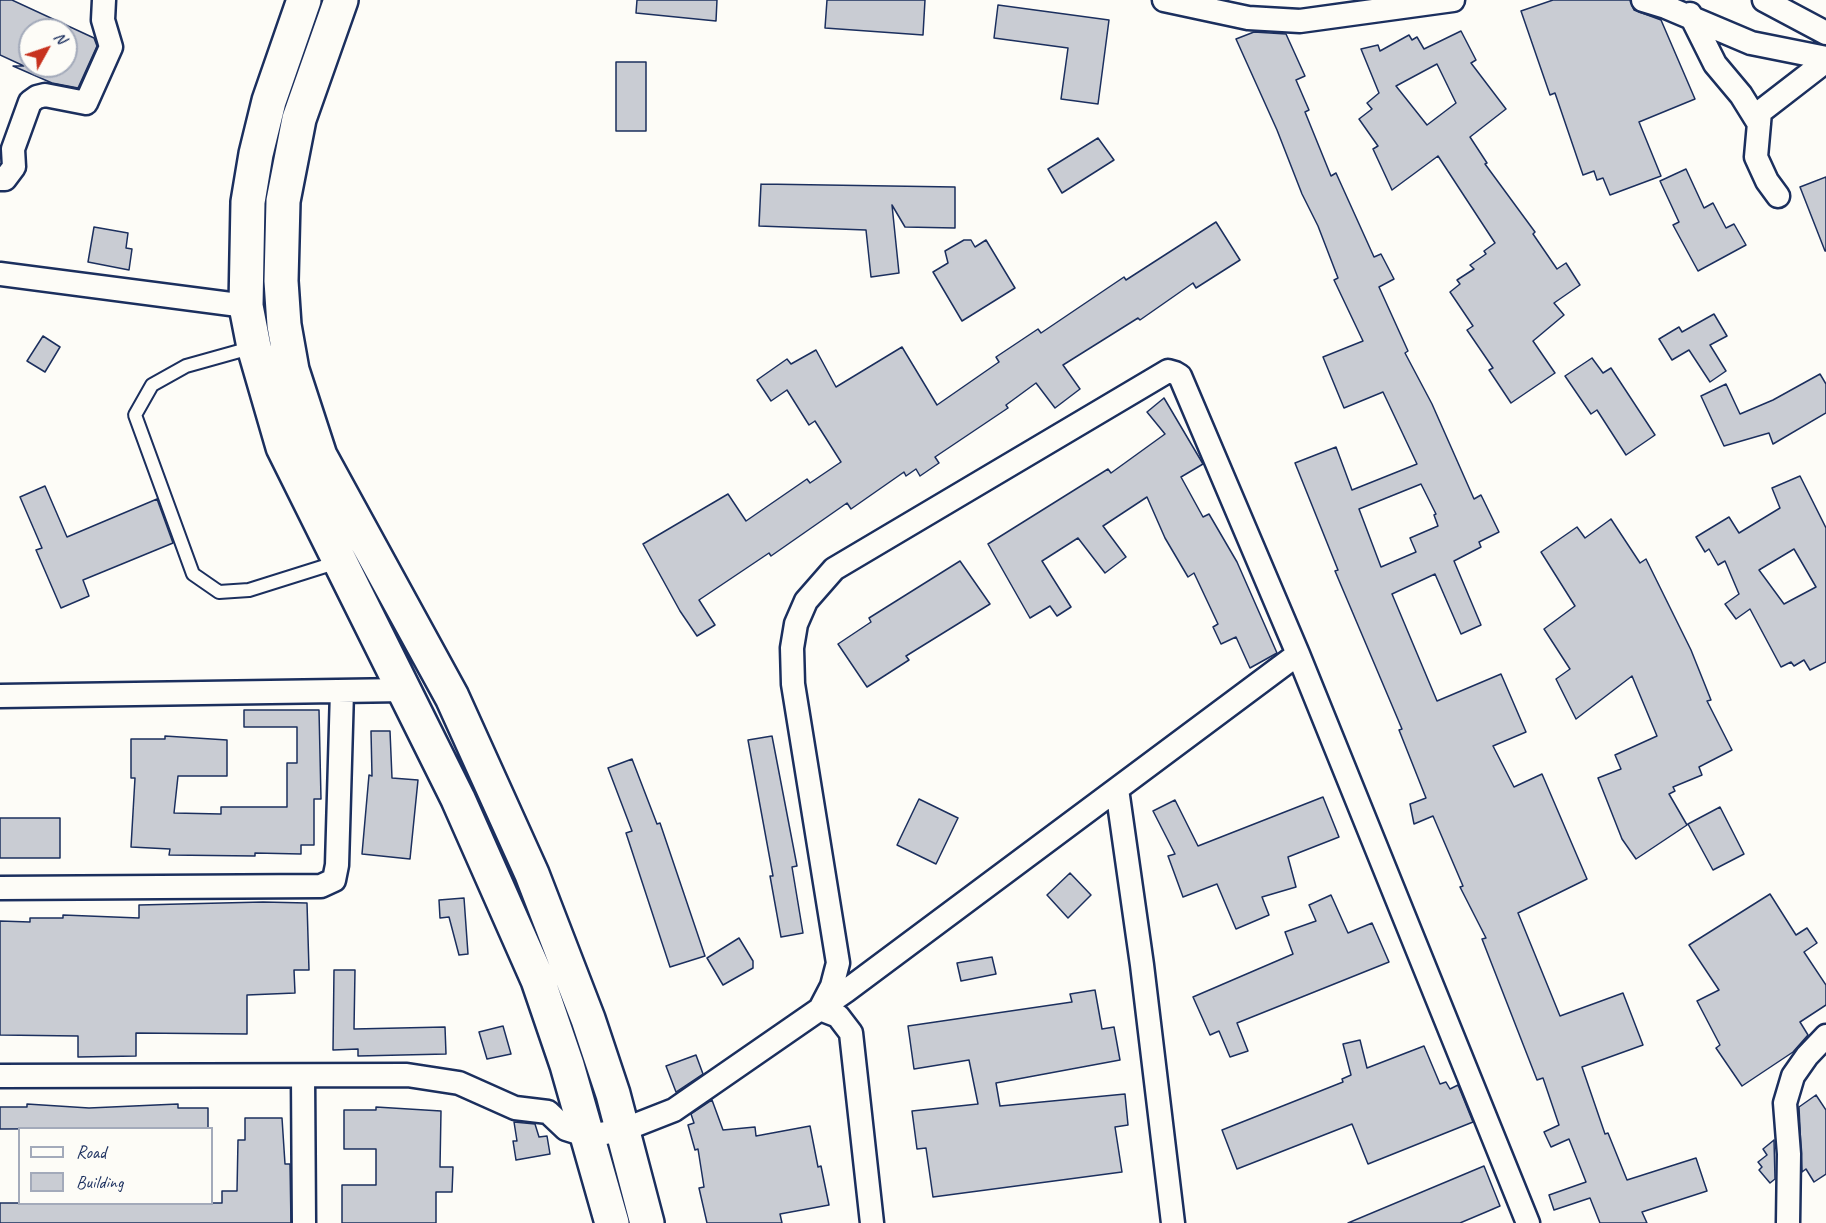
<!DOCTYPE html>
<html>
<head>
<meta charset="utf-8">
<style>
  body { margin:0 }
  #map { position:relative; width:1826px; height:1223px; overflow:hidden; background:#fdfcf7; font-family:Caveat,sans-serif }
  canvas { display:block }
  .legend { position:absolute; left:18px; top:1127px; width:195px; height:78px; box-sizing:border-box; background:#fdfcf7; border:2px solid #a3aaba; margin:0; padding:8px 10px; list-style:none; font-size:18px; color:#1b2f5e }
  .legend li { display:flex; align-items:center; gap:12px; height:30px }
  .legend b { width:30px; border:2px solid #a3aaba }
  .north { position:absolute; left:18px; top:18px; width:60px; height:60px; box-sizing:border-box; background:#fdfcf7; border:2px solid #a3aaba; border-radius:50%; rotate:50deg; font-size:16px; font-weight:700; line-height:24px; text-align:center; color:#1b2f5e }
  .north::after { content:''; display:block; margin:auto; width:21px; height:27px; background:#c8321e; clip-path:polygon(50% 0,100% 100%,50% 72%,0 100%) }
</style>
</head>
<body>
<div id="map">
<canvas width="1826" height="1223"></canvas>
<ul class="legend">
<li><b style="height:8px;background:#fdfcf7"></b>Road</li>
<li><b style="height:16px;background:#c9ccd3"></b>Building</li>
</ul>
<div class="north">N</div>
</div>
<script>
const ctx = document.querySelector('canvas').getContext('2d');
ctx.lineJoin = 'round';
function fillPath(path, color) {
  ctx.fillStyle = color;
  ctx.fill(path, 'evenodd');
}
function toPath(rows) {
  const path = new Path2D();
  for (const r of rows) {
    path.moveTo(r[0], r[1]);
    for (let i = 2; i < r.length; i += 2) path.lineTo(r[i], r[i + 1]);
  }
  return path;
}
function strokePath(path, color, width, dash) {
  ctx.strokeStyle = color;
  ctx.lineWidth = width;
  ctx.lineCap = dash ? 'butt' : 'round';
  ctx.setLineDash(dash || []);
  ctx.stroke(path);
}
const building = toPath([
  [0,0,12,0,94,38,97,46,78,88,52,83,13,66,24,66,0,55,0,0],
  [30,30,66,30,66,66,30,66,30,30],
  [637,0,717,0,716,21,636,13,637,0],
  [827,0,925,0,923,35,825,28,827,0],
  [1553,0,1630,0,1634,10,1661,20,1695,99,1639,122,1661,176,1610,195,1603,178,1597,180,1594,171,1583,175,1555,93,1550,95,1521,11,1553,0],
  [998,5,1109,20,1098,104,1061,99,1068,48,994,38,998,5],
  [1461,31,1476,60,1471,63,1506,109,1470,137,1487,163,1485,164,1535,232,1533,234,1557,269,1566,263,1580,285,1554,303,1564,315,1533,341,1555,373,1511,403,1489,370,1493,368,1467,330,1473,326,1450,292,1460,284,1457,280,1474,269,1470,265,1486,254,1484,251,1495,243,1438,156,1392,190,1373,149,1378,146,1359,119,1372,109,1367,103,1379,93,1361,49,1378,45,1380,51,1409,35,1412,40,1417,37,1424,49,1461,31],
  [1437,64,1456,103,1427,125,1396,86,1437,64],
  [1254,32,1286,34,1305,76,1296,80,1309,110,1305,112,1331,176,1336,173,1374,257,1381,254,1394,279,1379,287,1408,351,1405,353,1432,404,1474,499,1481,495,1499,532,1479,542,1481,547,1454,561,1481,625,1461,634,1435,574,1392,594,1437,701,1501,674,1526,732,1493,746,1514,787,1542,774,1587,879,1518,913,1560,1016,1623,993,1643,1045,1582,1067,1605,1134,1608,1133,1627,1180,1696,1158,1707,1191,1642,1212,1647,1223,1600,1223,1590,1198,1554,1210,1549,1195,1586,1182,1569,1139,1551,1147,1544,1132,1559,1125,1543,1078,1537,1080,1482,939,1486,938,1460,887,1463,886,1433,816,1414,824,1410,804,1426,798,1399,730,1402,729,1335,571,1338,570,1295,463,1336,447,1352,490,1417,464,1383,392,1344,408,1323,357,1363,341,1334,280,1338,278,1318,226,1302,194,1277,130,1236,39,1254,32],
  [1421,484,1436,514,1434,515,1438,526,1410,538,1416,552,1381,567,1359,509,1421,484],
  [616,62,646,62,646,131,616,131,616,62],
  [1098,138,1114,160,1062,193,1048,169,1098,138],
  [1686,169,1704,208,1713,203,1726,228,1734,224,1746,245,1698,271,1673,225,1679,222,1660,181,1686,169],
  [1826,177,1826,251,1825,251,1800,187,1826,177],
  [761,184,955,187,955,228,905,227,892,205,899,273,871,277,866,230,759,226,761,184],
  [1216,222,1240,260,1196,288,1193,283,1140,320,1138,318,1063,365,1080,389,1055,408,1036,383,1006,405,1008,408,935,457,939,463,920,476,916,469,906,476,904,472,851,509,847,503,771,556,769,553,699,600,715,625,697,636,680,611,643,544,728,494,746,521,807,479,810,483,841,462,815,421,809,425,787,390,771,401,757,380,787,359,791,364,816,350,836,387,902,347,937,405,999,362,996,357,1038,329,1041,333,1124,277,1126,280,1216,222],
  [94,227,128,233,126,248,132,249,129,270,88,262,94,227],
  [964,240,971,240,975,247,986,240,1015,288,962,321,933,272,948,263,945,251,964,240],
  [1714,314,1727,336,1710,345,1726,371,1710,382,1689,350,1672,360,1659,339,1679,327,1682,332,1714,314],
  [43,336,60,347,45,372,27,361,43,336],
  [1592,358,1603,373,1611,368,1655,435,1626,455,1597,410,1591,414,1565,376,1592,358],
  [1820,374,1826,384,1826,413,1773,444,1769,433,1724,446,1701,396,1726,384,1740,414,1773,400,1820,374],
  [1164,398,1203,464,1181,477,1203,517,1209,514,1237,562,1277,653,1250,668,1236,637,1221,644,1213,627,1218,624,1194,573,1188,577,1165,538,1147,497,1103,526,1126,557,1105,573,1078,538,1042,561,1071,607,1057,616,1050,606,1030,618,988,544,1108,469,1111,473,1165,434,1147,412,1164,398],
  [1800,476,1826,528,1826,662,1810,670,1804,660,1794,666,1791,662,1781,667,1750,609,1736,619,1725,604,1739,594,1725,561,1718,565,1709,549,1705,552,1696,537,1729,517,1739,533,1780,508,1772,488,1800,476],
  [1794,549,1816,587,1784,604,1759,570,1794,549],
  [45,486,67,537,157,499,173,543,83,580,89,596,61,608,36,550,42,548,20,497,45,486],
  [1611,519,1640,563,1646,559,1691,650,1711,700,1707,701,1732,750,1699,767,1702,775,1673,787,1675,791,1669,794,1687,825,1636,859,1622,839,1598,778,1621,769,1615,755,1657,736,1632,676,1576,719,1556,679,1570,669,1544,629,1575,606,1541,552,1577,527,1585,538,1611,519],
  [960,561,990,604,906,656,909,660,867,687,838,644,871,622,869,618,960,561],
  [244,710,319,710,321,799,314,799,314,845,301,845,301,854,255,853,255,856,169,855,170,849,131,847,135,778,131,778,131,739,165,739,165,736,227,740,227,776,178,776,174,813,221,814,221,807,287,807,287,763,297,763,297,727,244,727,244,710],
  [371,731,390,731,392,778,418,780,410,859,362,854,369,775,372,776,371,731],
  [772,736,797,866,792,867,803,933,781,937,770,876,773,876,748,740,772,736],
  [632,759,657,824,660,823,705,956,670,967,626,833,632,831,608,768,632,759],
  [1323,797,1339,837,1288,857,1296,887,1262,897,1269,915,1236,929,1217,884,1183,897,1168,856,1175,854,1153,811,1175,800,1198,846,1323,797],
  [919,799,958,818,936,864,897,845,919,799],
  [1720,807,1744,854,1713,870,1688,824,1720,807],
  [0,818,60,818,60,858,0,858,0,818],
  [1070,873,1091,895,1068,918,1047,895,1070,873],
  [1770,894,1796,935,1807,928,1817,943,1804,952,1826,985,1826,1005,1800,1022,1808,1035,1793,1052,1742,1086,1716,1048,1720,1045,1697,1001,1719,990,1689,945,1770,894],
  [1331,895,1348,933,1372,923,1389,962,1237,1023,1248,1051,1230,1057,1219,1031,1210,1035,1193,997,1293,954,1285,932,1316,921,1309,905,1331,895],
  [464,898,468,954,459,955,449,917,440,918,439,900,464,898],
  [263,902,307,903,309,970,294,970,295,993,247,995,247,1034,136,1033,136,1056,78,1057,78,1036,0,1035,0,921,30,922,30,918,63,918,63,915,139,918,139,905,263,902],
  [739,938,753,961,753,968,723,985,707,958,739,938],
  [992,957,996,974,961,981,957,963,992,957],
  [334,970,355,970,354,1029,445,1027,446,1054,358,1056,358,1049,333,1050,334,970],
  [1095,990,1102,1029,1114,1027,1120,1060,996,1083,1000,1106,1125,1094,1128,1125,1115,1127,1122,1172,933,1197,926,1148,917,1149,912,1111,978,1104,969,1060,914,1069,908,1026,1072,1002,1070,994,1095,990],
  [503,1026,511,1054,487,1059,479,1032,503,1026],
  [1360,1040,1367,1068,1424,1046,1440,1084,1446,1082,1450,1089,1458,1085,1473,1122,1368,1164,1352,1124,1237,1169,1222,1130,1343,1082,1342,1079,1351,1075,1343,1044,1360,1040],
  [696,1055,703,1074,676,1092,666,1066,696,1055],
  [1816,1095,1826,1110,1826,1174,1814,1182,1806,1169,1802,1172,1799,1107,1816,1095],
  [712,1100,723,1130,755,1127,756,1136,810,1126,818,1167,821,1166,829,1205,780,1214,782,1223,707,1223,699,1188,704,1187,698,1149,695,1150,688,1125,694,1123,691,1114,712,1100],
  [27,1104,89,1108,178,1104,178,1108,208,1108,208,1128,0,1129,0,1107,27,1107,27,1104],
  [376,1107,441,1111,440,1167,453,1167,452,1192,436,1192,436,1223,342,1223,342,1185,376,1185,376,1149,344,1149,344,1110,376,1110,376,1107],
  [245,1118,282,1118,285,1164,290,1164,291,1223,0,1223,0,1203,222,1203,222,1191,237,1191,238,1140,245,1140,245,1118],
  [514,1122,535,1124,539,1137,547,1136,550,1154,516,1160,513,1141,517,1141,514,1122],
  [1774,1140,1775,1179,1770,1183,1759,1170,1762,1167,1758,1162,1767,1155,1763,1149,1774,1140],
  [1484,1166,1500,1206,1486,1212,1460,1223,1348,1223,1484,1166]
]);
const lane = toPath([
  [254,347,186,366,152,385,135,415,193,574,219,592,249,590,338,562]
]);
const street = toPath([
  [1164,0,1248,18,1300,21,1453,0],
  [1643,0,1666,7,1751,43,1826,58],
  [1764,0,1826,33],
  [1690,14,1715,64,1741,95,1759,124],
  [0,179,5,179,14,167,13,149,30,102,37,97,45,95,86,103,111,47,103,20,104,0],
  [1778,196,1767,181,1756,157,1760,112,1826,61],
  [0,274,246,306],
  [0,696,405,690],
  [1117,789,1142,965,1173,1223],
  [0,888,321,886,334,880,337,865,342,691],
  [820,1009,832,986,838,963,793,684,792,648,796,624,806,601,834,569,1168,371,1175,373,1180,376,1298,654,1528,1223],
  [820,1009,838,1016,851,1033,872,1223],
  [0,1076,407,1075,459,1083,515,1108,548,1112,566,1129,588,1136,623,1130,674,1110,846,991,1298,654],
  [303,1076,304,1223],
  [1788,1223,1789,1154,1785,1103,1793,1076,1807,1056,1826,1036]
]);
const highway = toPath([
  [304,0,269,101,256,154,248,202,246,306,254,347,283,447,458,799,538,980,567,1065,612,1223],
  [341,0,299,119,283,201,281,281,284,325,292,370,320,456,452,697,532,874,588,1019,613,1094,647,1223]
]);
fillPath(building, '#c9ccd3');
strokePath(building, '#1b2f5e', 1.5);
strokePath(lane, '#1b2f5e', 16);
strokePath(street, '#1b2f5e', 27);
strokePath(highway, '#1b2f5e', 38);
strokePath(lane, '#fdfcf7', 12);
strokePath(street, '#fdfcf7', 22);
strokePath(highway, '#fdfcf7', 33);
</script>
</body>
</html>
